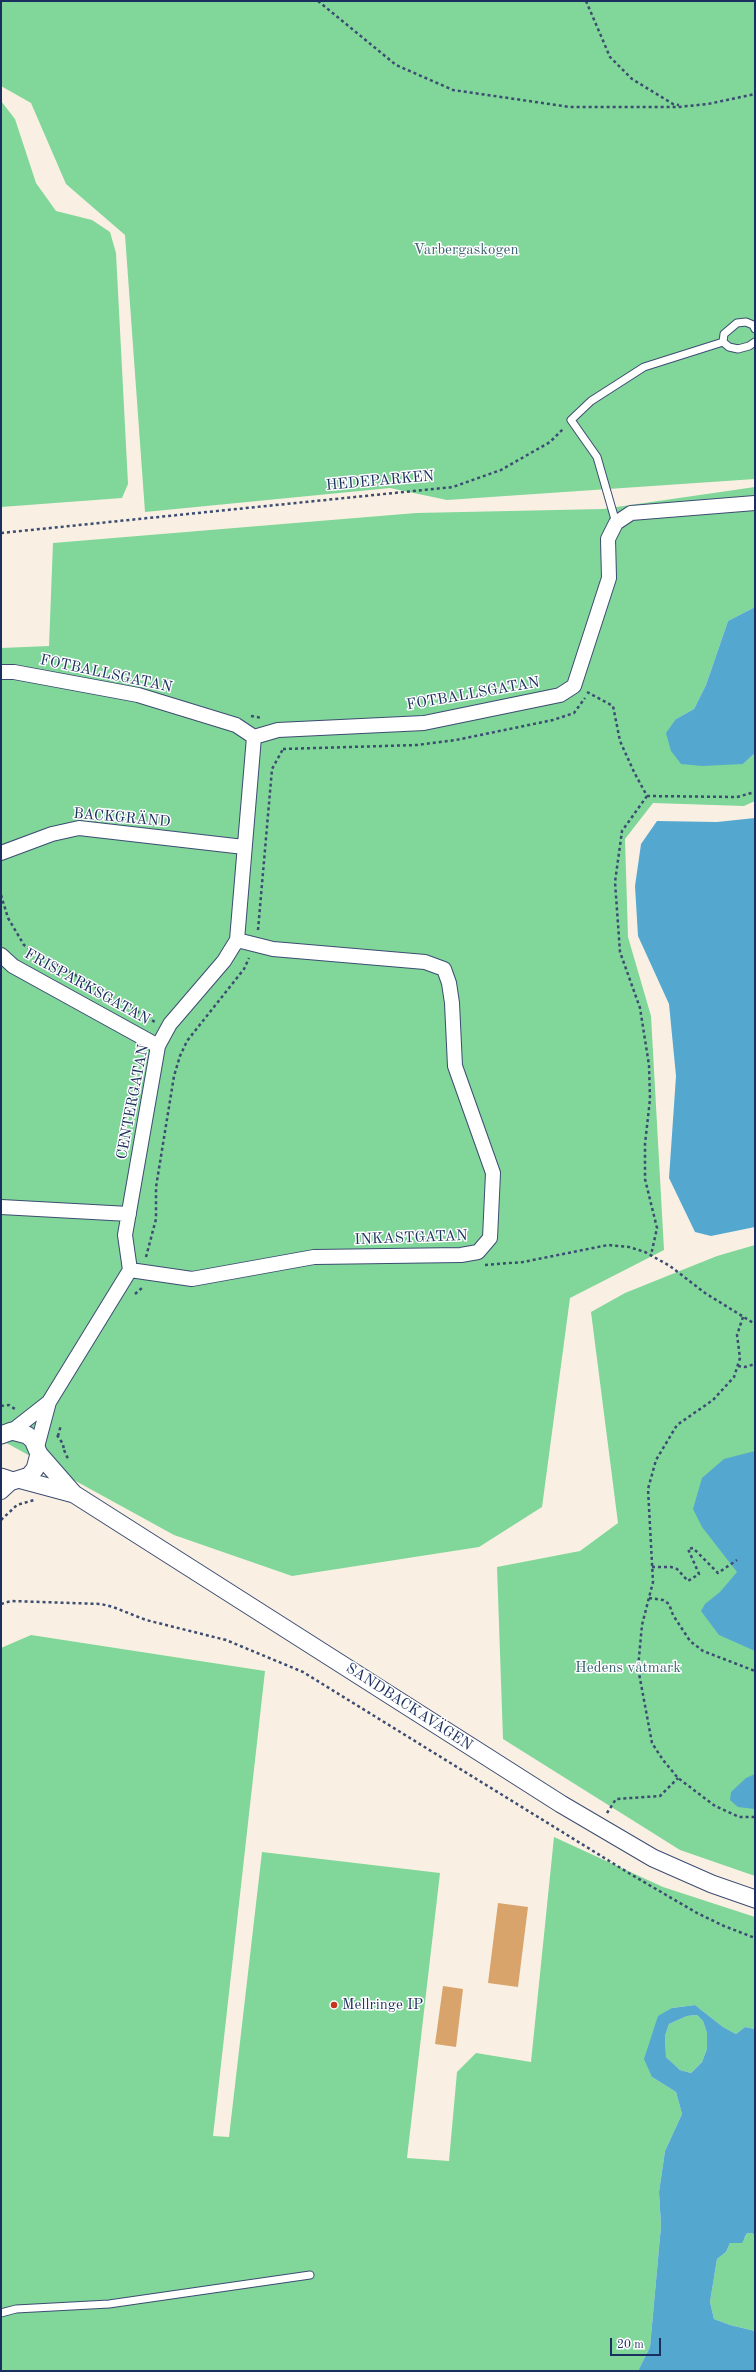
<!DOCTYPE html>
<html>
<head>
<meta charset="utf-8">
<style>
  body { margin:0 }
  #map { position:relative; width:756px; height:2372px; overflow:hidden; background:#f9f0e3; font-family:"Old Standard TT",serif }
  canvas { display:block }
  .frame { position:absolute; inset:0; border:2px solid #1b2f5e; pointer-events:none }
  .scale { position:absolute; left:610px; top:2338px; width:51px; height:18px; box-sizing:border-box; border:2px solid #1b2f5e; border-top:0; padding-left:5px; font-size:12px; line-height:14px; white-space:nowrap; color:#1b2f5e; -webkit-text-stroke:3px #fff; paint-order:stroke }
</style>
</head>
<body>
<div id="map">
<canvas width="756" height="2372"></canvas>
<div class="frame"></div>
<div class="scale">20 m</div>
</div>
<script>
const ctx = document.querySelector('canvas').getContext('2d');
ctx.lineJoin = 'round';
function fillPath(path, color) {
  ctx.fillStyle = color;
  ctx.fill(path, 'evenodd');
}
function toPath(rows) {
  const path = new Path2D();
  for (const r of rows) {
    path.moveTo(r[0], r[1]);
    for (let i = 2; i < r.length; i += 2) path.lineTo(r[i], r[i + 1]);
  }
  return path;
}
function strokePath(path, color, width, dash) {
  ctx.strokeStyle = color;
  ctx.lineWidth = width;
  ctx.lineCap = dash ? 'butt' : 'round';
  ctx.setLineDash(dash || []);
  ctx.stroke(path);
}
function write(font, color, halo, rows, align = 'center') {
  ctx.font = font + ' "Old Standard TT",serif';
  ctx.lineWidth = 3;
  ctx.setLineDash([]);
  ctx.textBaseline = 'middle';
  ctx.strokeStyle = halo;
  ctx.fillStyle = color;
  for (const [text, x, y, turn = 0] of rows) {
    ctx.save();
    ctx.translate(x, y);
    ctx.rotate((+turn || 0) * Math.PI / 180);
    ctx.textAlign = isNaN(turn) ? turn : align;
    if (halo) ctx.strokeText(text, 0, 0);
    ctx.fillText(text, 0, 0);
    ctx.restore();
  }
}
const green = toPath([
  [1,1,755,1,755,479,447,500,390,488,145,512,125,235,66,184,31,103,1,86],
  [1,101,15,119,36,183,56,211,92,220,110,232,116,253,128,484,122,498,1,507],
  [755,487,755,607,728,621,706,685,694,709,676,719,743,764,755,753,755,801,744,806,653,803,625,839,628,937,651,1016,664,1250,570,1298,542,1507,479,1547,292,1576,174,1535,1,1440,1,648,49,646,53,543,416,513,603,509],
  [755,1245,755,1876,680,1850,503,1739,497,1567,580,1551,618,1523,591,1312,625,1293,717,1256],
  [31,1635,265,1671,213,2136,229,2137,262,1852,440,1873,407,2158,449,2161,457,2072,476,2053,531,2062,554,1837,663,1887,755,1917,755,2029,745,2027,736,2034,723,2027,695,2005,672,2008,652,2077,676,2092,682,2114,665,2151,659,2192,661,2226,650,2347,638,2371,1,2371,1,1648],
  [697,2015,703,2021,707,2033,707,2049,702,2062,691,2073,680,2070,666,2057,665,2036,669,2024,687,2016],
  [747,2233,752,2233,755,2236,755,2331,730,2325,714,2319,710,2302,717,2259,726,2252,730,2243,745,2238]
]);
const water = toPath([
  [755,607,755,753,743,764,702,766,681,764,671,751,666,733,676,719,694,709,706,685,728,621],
  [755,818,755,1227,711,1236,695,1232,669,1178,676,1076,669,1004,638,936,635,886,641,844,657,821,717,822],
  [755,1451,755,1651,719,1635,701,1611,705,1604,720,1592,737,1572,702,1527,693,1509,702,1478,724,1459],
  [755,1774,755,1809,738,1807,730,1800,731,1792,746,1778],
  [695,2005,723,2027,736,2034,745,2027,755,2029,755,2236,752,2233,747,2233,742,2243,730,2243,726,2252,717,2259,710,2302,714,2319,730,2325,755,2331,755,2371,638,2371,650,2347,661,2226,659,2192,665,2151,682,2114,676,2092,652,2077,644,2059,658,2016,672,2008],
  [697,2015,703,2021,707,2033,707,2049,702,2062,691,2073,680,2070,666,2057,665,2036,669,2024,687,2016]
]);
const building = toPath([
  [498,1903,528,1907,518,1987,488,1983],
  [443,1986,463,1989,456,2047,435,2044]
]);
const path = toPath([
  [318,1,396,65,453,90,570,107,678,107,708,104,755,94],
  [586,1,610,57,632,79,673,104,679,105],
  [1,533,453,487,501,470,550,442,564,428],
  [587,692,613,706,620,741,634,772,647,796],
  [251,716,262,718],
  [283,749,417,745,456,740,553,720,574,713,585,698],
  [647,796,622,831,615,882,620,952,640,1008,649,1065,650,1099,645,1144,645,1179,657,1228,651,1255],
  [647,796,737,797,755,792],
  [1,895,8,918,24,945,155,1022],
  [258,930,272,769,283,749],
  [146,1257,156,1219,156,1187,174,1076,180,1056,187,1041,244,969,249,958],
  [485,1265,523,1262,608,1245,629,1247,645,1252,670,1266,705,1293,755,1324],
  [135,1294,143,1287],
  [743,1317,737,1335,740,1358,734,1377,713,1400,677,1425,656,1460,648,1489,653,1582,642,1625,638,1668,652,1743,663,1760,678,1778,715,1806,739,1817,755,1817],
  [738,1366,745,1367,755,1364],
  [1,1406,9,1405,15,1409],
  [57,1435,63,1444,64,1451],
  [58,1436,61,1425],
  [64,1450,69,1461],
  [1,1520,17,1505,34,1500],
  [652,1567,671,1567,677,1569,688,1581,699,1574,688,1549,693,1548,718,1573,737,1560],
  [649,1598,663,1600,669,1604,673,1615,690,1641,703,1651,755,1671],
  [1,1604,11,1601,101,1604,113,1607,146,1620,226,1640,303,1672,632,1875,697,1913,724,1926,755,1938],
  [607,1813,616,1799,660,1796,678,1778]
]);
const service = toPath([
  [723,342,724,334,737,323,746,322,753,325,755,329],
  [723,342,729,347,738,349,749,346,755,342],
  [616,523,597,457,571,420,591,401,644,367,723,342],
  [1,2313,16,2309,109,2304,310,2275]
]);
const minor = toPath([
  [1,672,14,672,138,695,236,725,254,737,278,730,424,723,560,695,574,686,609,578,608,539,616,523,631,513,755,503],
  [1,853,52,834,79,828,244,847],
  [1,955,13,966,158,1046],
  [1,1207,129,1214],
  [130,1270,192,1279,314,1257,461,1255,478,1252,490,1238,493,1173,455,1066,452,1003,449,983,444,969,425,962,273,949,237,940],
  [12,1431,49,1402],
  [37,1447,49,1402,130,1270,125,1235,158,1046,170,1024,224,961,237,940,254,737],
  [1,1492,13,1481]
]);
const tertiary = toPath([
  [1,1435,12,1431,27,1435,33,1440,39,1454,35,1469,29,1476,13,1481,1,1477],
  [39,1454,74,1494,561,1804,653,1858,712,1884,755,1899],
  [22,1480,74,1494]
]);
const markers = [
  [334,2005,4,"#c8321e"]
];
const parkNames = [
  ["Varbergaskogen",466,250],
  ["Hedens våtmark",628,1668]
];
const streetNames = [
  ["HEDEPARKEN",380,481,-5],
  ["FOTBALLSGATAN",106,674,12],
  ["FOTBALLSGATAN",473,694,-10],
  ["BACKGRÄND",122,818,5],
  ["FRISPARKSGATAN",87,987,29],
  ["CENTERGATAN",133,1102,-79],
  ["INKASTGATAN",411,1238,-2],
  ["SANDBACKAVÄGEN",409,1707,33]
];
const poiNames = [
  ["Mellringe IP",342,2005]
];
fillPath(green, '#81d699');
fillPath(water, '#54a8d0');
fillPath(building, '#d9a46c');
strokePath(service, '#3c4c72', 9);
strokePath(minor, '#3c4c72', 16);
strokePath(tertiary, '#3c4c72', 19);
strokePath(path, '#3c4c72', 2.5, [3, 3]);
strokePath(service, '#fff', 7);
strokePath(minor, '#fff', 14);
strokePath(tertiary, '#fff', 17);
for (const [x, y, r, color] of markers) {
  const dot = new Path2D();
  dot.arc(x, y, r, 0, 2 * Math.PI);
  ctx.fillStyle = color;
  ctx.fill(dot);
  strokePath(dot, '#fff', 1.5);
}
write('15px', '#3a6170', '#fff', parkNames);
write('15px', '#1b2f5e', '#fff', streetNames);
write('15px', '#1b2f5e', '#fff', poiNames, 'left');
</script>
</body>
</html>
